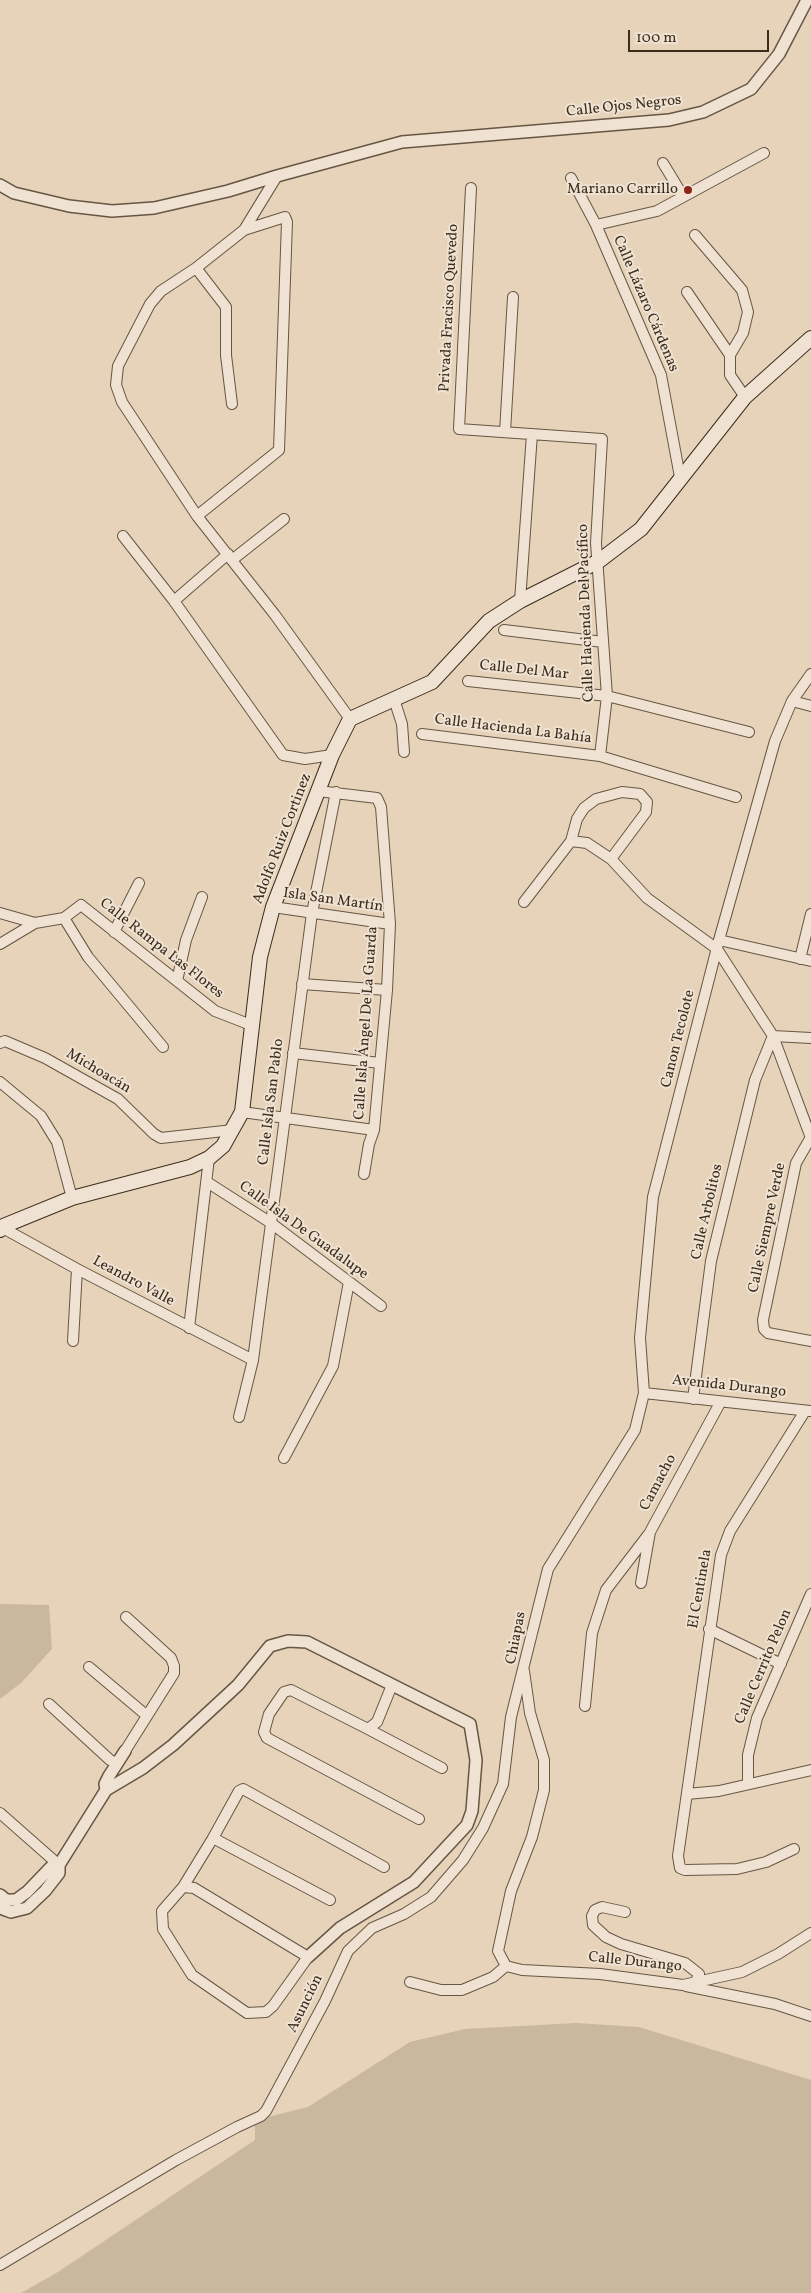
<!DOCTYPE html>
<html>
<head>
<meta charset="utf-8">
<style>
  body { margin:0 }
  #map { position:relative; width:811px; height:2293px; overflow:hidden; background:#e6d3b9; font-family:Vollkorn,serif }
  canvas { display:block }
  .scale { position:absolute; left:628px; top:30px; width:141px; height:22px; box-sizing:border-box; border:2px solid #3b2d1c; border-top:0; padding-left:6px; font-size:15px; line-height:18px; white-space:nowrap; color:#3b2d1c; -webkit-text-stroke:4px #efe2d2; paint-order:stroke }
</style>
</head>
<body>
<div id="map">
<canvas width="811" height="2293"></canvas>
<div class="scale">100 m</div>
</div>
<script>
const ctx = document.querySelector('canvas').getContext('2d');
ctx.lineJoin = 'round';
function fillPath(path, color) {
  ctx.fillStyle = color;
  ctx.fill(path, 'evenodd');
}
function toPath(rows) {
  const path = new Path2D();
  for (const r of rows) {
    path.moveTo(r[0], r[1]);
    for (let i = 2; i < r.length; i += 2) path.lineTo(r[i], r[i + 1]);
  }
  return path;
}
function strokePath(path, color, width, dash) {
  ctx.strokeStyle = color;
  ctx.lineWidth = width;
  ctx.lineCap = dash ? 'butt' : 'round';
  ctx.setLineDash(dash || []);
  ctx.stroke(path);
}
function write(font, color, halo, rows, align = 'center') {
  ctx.font = font + ' Vollkorn,serif';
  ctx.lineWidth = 4;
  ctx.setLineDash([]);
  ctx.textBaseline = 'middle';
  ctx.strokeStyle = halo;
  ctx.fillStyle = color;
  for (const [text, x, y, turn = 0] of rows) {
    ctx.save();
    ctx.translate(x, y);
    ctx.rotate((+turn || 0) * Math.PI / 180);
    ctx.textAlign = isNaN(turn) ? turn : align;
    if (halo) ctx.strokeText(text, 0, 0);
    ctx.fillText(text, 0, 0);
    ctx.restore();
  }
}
const green = toPath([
  [0,1604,49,1605,52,1649,21,1683,0,1699],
  [576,2023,639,2027,811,2080,811,2293,21,2293,58,2272,255,2140,255,2120,308,2107,410,2042,465,2029]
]);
const minor = toPath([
  [663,163,683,196],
  [571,178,596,225,661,375,680,477],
  [471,188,459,429,602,439,596,543,607,696,600,756],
  [596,225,657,211,764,153],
  [244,230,277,176],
  [695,235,742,290,748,312,743,333,730,355,730,375,745,397],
  [196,268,226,307,226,355,232,404],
  [687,292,730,355],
  [505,432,513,297],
  [197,516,279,450,287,222,285,217,244,230,196,268,161,291,150,304,118,366,116,385,122,402,197,516,275,615,350,719],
  [123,536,174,601],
  [228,554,174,601,283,755,305,759,332,755],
  [232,560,284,519],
  [520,601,532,434],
  [504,630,603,642],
  [468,681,607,696,749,732],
  [394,699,402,724,404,752],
  [792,701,811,706],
  [422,734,600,756,736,797],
  [318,791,377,798,381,807,390,924,387,990,374,1130,369,1144,364,1174],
  [571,841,577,819,584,808,596,799,622,792,640,794,647,802,646,812,611,859],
  [524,902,571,841,587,843,611,859,647,898,717,949,773,1036,811,1138],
  [273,907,390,924],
  [0,913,35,923,64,918,81,905,215,1011,251,1025],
  [64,918,88,957,163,1047],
  [114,932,139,883],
  [719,940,811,961],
  [0,944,35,923],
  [800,959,811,914],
  [177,981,186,940,202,897],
  [302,984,387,990],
  [773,1036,811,1038],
  [0,1043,5,1041,45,1058,118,1099,154,1134,161,1138,233,1130],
  [293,1053,380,1063],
  [0,1082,41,1116,57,1142,72,1198],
  [242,1112,374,1130],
  [811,1137,796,1163,763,1320,764,1329,768,1333,811,1341],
  [207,1182,271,1223,381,1306],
  [1,1227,77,1269,253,1360],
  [189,1328,209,1158],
  [73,1341,77,1269],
  [644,1393,810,1411],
  [693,1399,711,1261,755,1080,773,1036],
  [239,1417,253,1360,312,913,336,792],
  [284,1458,333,1366,349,1282],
  [641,1583,650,1532,720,1403],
  [709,1629,781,1664],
  [89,1667,146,1715],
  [392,1685,377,1722,368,1729,291,1690,284,1692,269,1714,264,1732,267,1738,419,1819],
  [49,1704,110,1760,117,1763],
  [585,1706,592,1633,606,1590,648,1535],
  [368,1729,442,1768],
  [125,1751,174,1673,174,1666,171,1658,126,1617],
  [748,1783,748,1755,757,1718,811,1594],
  [687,1794,719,1791,811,1770],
  [0,1813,59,1865],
  [213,1838,239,1791,243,1789,384,1867],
  [794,1849,766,1862,737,1869,685,1870,680,1868,678,1856,721,1555,730,1531,805,1411],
  [183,1887,194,1888,308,1957,273,2006,266,2012,247,2013,192,1975,163,1929,162,1911,183,1887],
  [183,1887,213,1838,330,1900],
  [625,1912,602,1907,595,1910,592,1916,593,1925,606,1937,621,1944,685,1963,699,1974,696,1982],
  [506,1966,522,1970,600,1974,683,1985,742,1972,778,1954,811,1933],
  [506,1966,498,1951,511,1891,532,1837,544,1790,544,1760,530,1713,524,1671],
  [410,1982,441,1990,462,1990,493,1977,506,1966],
  [686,1986,775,2004,811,2016],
  [0,2265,176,2160,237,2127,261,2116,266,2111,325,2001,348,1951,372,1928,404,1914,431,1897,463,1860,483,1828,503,1784,511,1717,548,1569,635,1430,644,1393,640,1338,653,1197,719,940,775,741,792,701,811,674]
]);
const tertiary = toPath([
  [0,185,14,193,69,206,112,211,154,208,228,191,277,176,402,142,669,120,703,112,751,89,779,54,807,0],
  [106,1790,143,1768,173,1745,238,1685,270,1646,288,1641,307,1642,470,1724,476,1760,472,1811,467,1825,414,1882,340,1928,308,1957],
  [0,1895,6,1900,16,1900,27,1892,51,1867,59,1865],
  [0,1908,11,1912,27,1908,45,1891,59,1873,59,1865,106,1790,105,1784,109,1776,125,1751]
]);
const secondary = toPath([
  [0,1230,1,1227,72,1198,190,1167,209,1158,223,1146,242,1112,260,957,273,907,332,755,350,719,432,682,489,621,520,601,599,561,641,529,745,397,811,338]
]);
const markers = [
  [688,190,5,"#8f2418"]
];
const streetNames = [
  ["Calle Ojos Negros",624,107,-6],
  ["Calle Lázaro Cárdenas",645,304,67],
  ["Privada Fracisco Quevedo",450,308,-87],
  ["Calle Hacienda Del Pacífico",587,613,-92],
  ["Calle Del Mar",524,671,6],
  ["Calle Hacienda La Bahía",513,730,7],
  ["Adolfo Ruiz Cortinez",283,839,-69],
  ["Isla San Martín",333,901,8],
  ["Calle Rampa Las Flores",161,949,38],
  ["Calle Isla Ángel De La Guarda",367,1023,-86],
  ["Canon Tecolote",679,1039,-76],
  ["Michoacán",98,1072,31],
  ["Calle Isla San Pablo",272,1102,-83],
  ["Calle Arbolitos",708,1212,-77],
  ["Calle Siempre Verde",768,1228,-78],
  ["Calle Isla De Guadalupe",303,1231,36],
  ["Leandro Valle",133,1282,28],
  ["Avenida Durango",729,1387,6],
  ["Camacho",659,1483,-62],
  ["El Centinela",701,1589,-80],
  ["Chiapas",517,1638,-79],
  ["Calle Cerrito Pelon",764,1667,-67],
  ["Calle Durango",635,1963,6],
  ["Asunción",306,2004,-64]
];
const poiNames = [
  ["Mariano Carrillo",678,190]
];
fillPath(green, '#c9b79e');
strokePath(minor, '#665643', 12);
strokePath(tertiary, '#665643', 14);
strokePath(secondary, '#3b2d1c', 16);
strokePath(minor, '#efe2d2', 10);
strokePath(tertiary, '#efe2d2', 11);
strokePath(secondary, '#efe2d2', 14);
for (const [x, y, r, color] of markers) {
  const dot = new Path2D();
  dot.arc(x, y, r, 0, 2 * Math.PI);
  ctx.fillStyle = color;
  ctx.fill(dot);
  strokePath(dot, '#efe2d2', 2);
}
write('15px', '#3b2d1c', '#efe2d2', streetNames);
write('15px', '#3b2d1c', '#efe2d2', poiNames, 'right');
</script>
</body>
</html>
